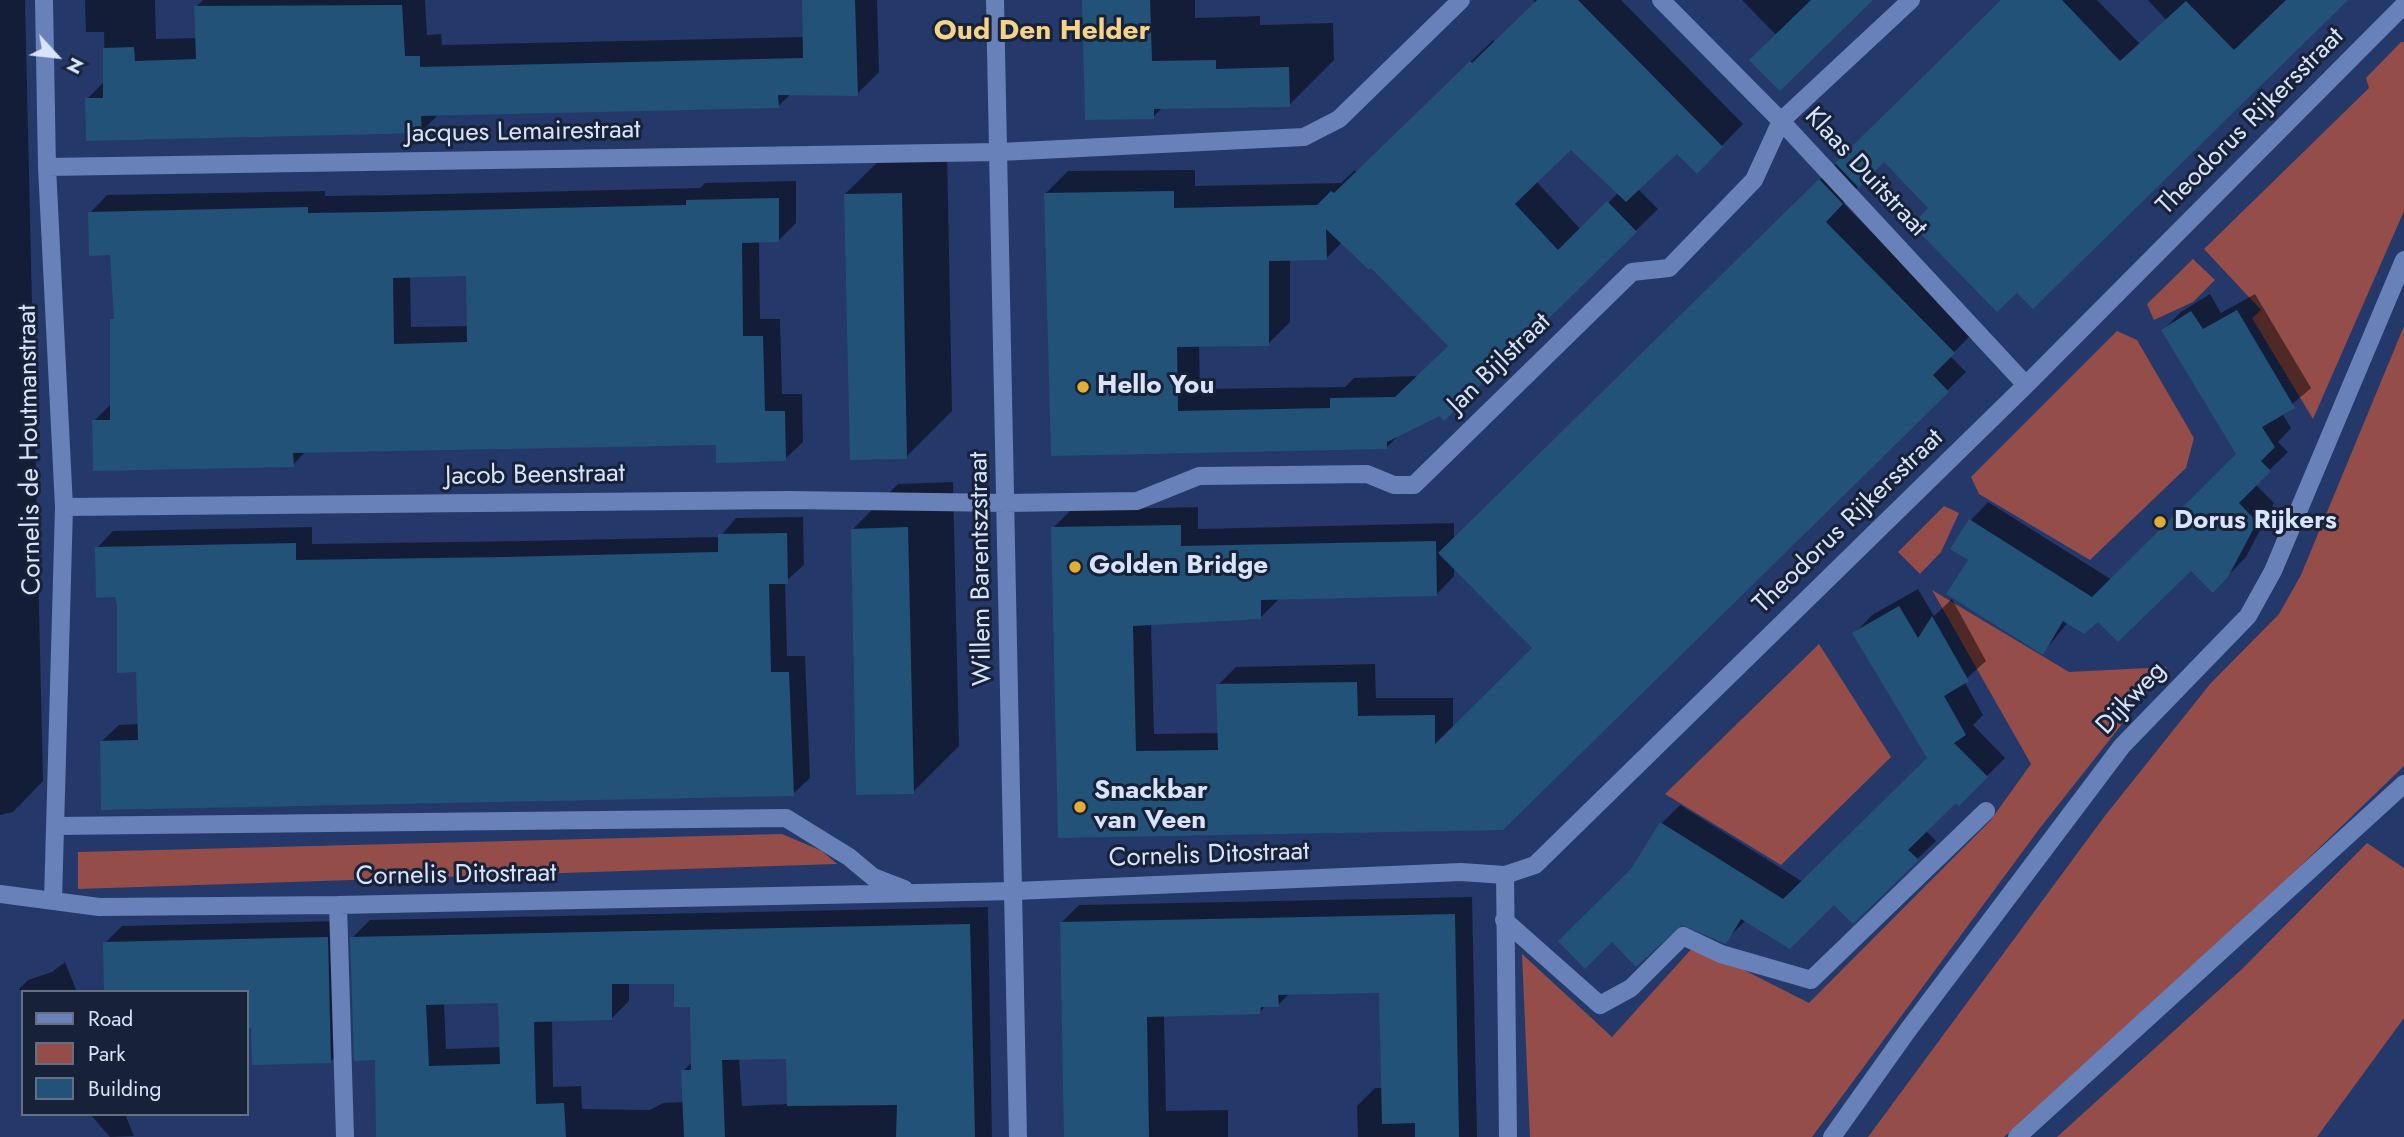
<!DOCTYPE html>
<html>
<head>
<meta charset="utf-8">
<style>
  body { margin:0 }
  #map { position:relative; width:2404px; height:1137px; overflow:hidden; background:#243869; font-family:Jost,sans-serif }
  canvas { display:block }
  .legend { position:absolute; left:21px; top:990px; width:228px; height:126px; box-sizing:border-box; background:#172137; border:2px solid #646f86; margin:0; padding:9px 12px; list-style:none; font-size:21px; color:#d8e4fc }
  .legend li { display:flex; align-items:center; gap:14px; height:35px }
  .legend b { width:35px; border:2px solid #646f86 }
  .north { position:absolute; left:21px; top:21px; width:70px; height:70px; -webkit-text-stroke:5px #172137; paint-order:stroke; rotate:117deg; font-size:19px; font-weight:700; line-height:28px; text-align:center; color:#d8e4fc }
  .north::after { content:''; display:block; margin:auto; width:24px; height:32px; background:#d8e4fc; clip-path:polygon(50% 0,100% 100%,50% 72%,0 100%) }
</style>
</head>
<body>
<div id="map">
<canvas width="2404" height="1137"></canvas>
<ul class="legend">
<li><b style="height:9px;background:#6881b8"></b>Road</li>
<li><b style="height:19px;background:#944d48"></b>Park</li>
<li><b style="height:19px;background:#225278"></b>Building</li>
</ul>
<div class="north">N</div>
</div>
<script>
const ctx = document.querySelector('canvas').getContext('2d');
ctx.lineJoin = 'round';
function fillPath(path, color) {
  ctx.fillStyle = color;
  ctx.fill(path, 'evenodd');
}
function toPath(rows) {
  const path = new Path2D();
  for (const r of rows) {
    path.moveTo(r[0], r[1]);
    for (let i = 2; i < r.length; i += 2) path.lineTo(r[i], r[i + 1]);
  }
  return path;
}
function strokePath(path, color, width, dash) {
  ctx.strokeStyle = color;
  ctx.lineWidth = width;
  ctx.lineCap = dash ? 'butt' : 'round';
  ctx.setLineDash(dash || []);
  ctx.stroke(path);
}
function write(font, color, halo, rows, align = 'center') {
  ctx.font = font + ' Jost,sans-serif';
  ctx.lineWidth = 6;
  ctx.setLineDash([]);
  ctx.textBaseline = 'middle';
  ctx.strokeStyle = halo;
  ctx.fillStyle = color;
  for (const [text, x, y, turn = 0] of rows) {
    ctx.save();
    ctx.translate(x, y);
    ctx.rotate((+turn || 0) * Math.PI / 180);
    ctx.textAlign = isNaN(turn) ? turn : align;
    if (halo) ctx.strokeText(text, 0, 0);
    ctx.fillText(text, 0, 0);
    ctx.restore();
  }
}
const green = toPath([
  [2401,42,2404,42,2404,211,2313,419,2252,318,2261,310,2204,249,2369,88,2366,78],
  [2193,259,2215,280,2193,302,2154,320,2147,304],
  [2404,326,2404,766,2287,879,2004,1137,1868,1137,2104,817,2210,684,2279,614,2301,575],
  [2117,331,2137,340,2194,438,2186,468,2090,560,1979,494,1971,477],
  [1944,506,1959,513,1941,552,1920,574,1898,552],
  [1932,590,2069,672,2167,667,2040,828,1812,1137,1530,1137,1522,954,1612,1037,1695,945,1809,1003,1990,821,2031,764],
  [1819,644,1891,757,1781,865,1665,794],
  [782,834,822,851,837,864,78,889,78,852],
  [2367,843,2404,868,2404,1018,2317,1137,2057,1137,2241,970]
]);
const shadow = toPath([
  [0,0,25,0,43,781,13,812,0,815],
  [85,0,155,0,156,39,197,38,196,7,203,0,425,0,427,35,441,34,442,45,805,37,804,0,877,0,879,72,857,94,791,94,778,106,439,114,421,132,87,99,105,81,104,32,86,32],
  [1084,0,1195,0,1195,18,1260,16,1260,25,1333,23,1334,60,1289,105,1162,108,1153,117],
  [1534,0,1621,0,1743,124,1697,171,1677,151,1638,189,1658,209,1444,418,1440,413,1401,433,1387,447,1052,454,1046,193,1068,171,1195,170,1195,186,1341,183,1355,170,1357,172,1493,40,1495,42,1534,5],
  [1571,147,1618,193,1581,230,1536,181],
  [1342,242,1371,266,1450,346,1419,376,1354,378,1345,387,1200,389,1199,345,1268,344,1290,322,1290,259,1326,259],
  [1742,0,1871,0,1776,35],
  [2003,0,2097,0,2140,44,2166,20,2148,0,2345,0,1931,208,1885,159,1843,203,1972,334,1950,356,1966,372,1502,829,1059,836,1053,528,1071,510,1198,507,1198,529,1454,523,1454,539],
  [1454,567,1535,648,1453,729,1453,698,1376,698,1375,664,1236,667,1218,685,1220,733,1154,734,1151,623,1261,617,1280,598,1436,595,1454,576],
  [947,148,952,411,906,457,845,194,891,149],
  [796,181,796,223,778,241,759,241,760,319,780,319,782,394,802,394,803,442,785,459,718,443,306,451,293,465,94,421,112,403,112,320,116,317,112,253,90,213,107,195,325,191,325,196,398,195,700,188,705,183],
  [468,274,469,326,411,327,410,276],
  [2210,294,2221,313,2255,294,2311,388,2282,413,2291,428,2278,442,2288,452,2255,484,2274,503,2246,557,2213,591,2191,569,2098,620,2068,622,2043,653,1970,560,1952,548,1971,520,1988,502,2112,580,2239,455,2163,330,2181,312],
  [953,482,959,746,913,792,852,530,898,484],
  [803,517,804,565,785,582,787,656,805,656,810,778,793,794,102,741,119,725,139,724,137,670,119,605,97,548,113,531,312,527,312,544,524,541,720,537,736,518],
  [1918,589,1934,616,1952,599,1986,661,1964,681,1983,715,1973,725,2005,758,1959,804,1956,801,1925,830,1936,841,1917,859,1746,920,1725,941,1633,869,1662,823,1680,805,1803,882,1929,758,1854,634,1872,615],
  [1472,897,1477,1137,1358,1137,1357,1106,1375,1088,1383,1088,1381,992,1290,993,1278,1005,1266,1005,1260,1012,1164,1014,1166,1111,1228,1110,1228,1137,1066,1137,1061,923,1079,905],
  [988,907,992,1137,378,1137,376,1058,352,938,370,920],
  [629,982,676,982,692,1005,693,1061,683,1071,684,1102,663,1103,650,1110,582,1109,581,1086,553,1087,552,1019,612,1018,629,1001],
  [500,1002,501,1047,446,1049,444,1003],
  [787,1057,788,1104,742,1106,739,1058],
  [344,921,348,1044,331,1061,247,1026,247,992,105,943,122,926],
  [65,962,77,992,23,993,19,989,28,980,52,972],
  [90,1114,125,1114,134,1136,110,1137]
]);
const building = toPath([
  [802,0,855,0,858,96,778,95,779,108,421,116,422,133,86,141,85,98,103,98,103,48,134,47,135,61,196,59,194,6,402,5,405,56,420,56,420,67,803,58],
  [1082,0,1150,0,1152,61,1216,60,1216,69,1289,67,1290,107,1154,109,1154,119,1085,120],
  [1537,0,1578,0,1723,147,1697,174,1677,154,1626,202,1571,150,1548,172,1515,204,1558,250,1607,201,1637,232,1444,421,1440,416,1387,442,1387,449,1051,456,1044,193,1174,191,1174,208,1317,205,1331,191,1334,193,1470,61,1472,63],
  [1326,229,1369,270,1371,268,1448,346,1395,397,1330,398,1330,408,1178,411,1177,347,1269,346,1269,261,1327,260],
  [1811,0,1873,0,1780,91,1749,60],
  [2001,0,2062,0,2120,61,2186,1,2234,50,2286,0,2348,0,2033,309,2017,293,1997,312,1912,225,1928,208,1884,162,1859,188,1835,163],
  [1819,179,1843,204,1826,222,1955,353,1933,375,1949,392,1503,830,1058,838,1051,527,1181,525,1181,546,1436,541,1437,596,1261,600,1261,619,1133,626,1136,751,1218,750,1216,684,1357,682,1358,716,1435,715,1435,744,1532,648,1438,553],
  [902,193,907,459,850,460,844,194],
  [779,198,779,242,742,243,743,336,763,336,765,411,785,411,786,461,716,463,716,445,293,453,294,467,93,471,92,420,110,420,110,319,114,319,110,255,89,256,88,212,308,207,308,213,379,212,686,205,686,200],
  [466,276,467,342,394,344,393,278],
  [2237,310,2295,408,2262,427,2275,447,2261,461,2271,471,2239,503,2257,522,2228,577,2213,593,2191,571,2118,642,2098,622,2084,634,2063,621,2043,655,1946,594,1968,560,1950,549,1969,519,2092,597,2236,454,2161,330,2191,311,2203,329],
  [908,527,914,794,856,795,851,529],
  [787,533,788,584,769,584,771,672,789,672,794,796,101,810,100,741,138,740,136,672,117,673,117,606,115,597,96,598,95,547,296,543,296,560,506,557,718,552,718,534],
  [1899,606,1918,638,1932,616,1969,681,1944,696,1966,735,1954,743,1988,777,1959,806,1956,803,1908,850,1919,860,1853,924,1834,905,1790,949,1741,919,1726,944,1682,925,1636,967,1612,942,1585,969,1558,941,1631,869,1660,822,1783,899,1927,758,1852,633],
  [1455,914,1459,1137,1415,1137,1415,1123,1382,1124,1379,993,1278,995,1279,1007,1261,1007,1260,1014,1147,1017,1149,1137,1064,1137,1060,922],
  [970,924,975,1137,896,1137,897,1105,787,1106,786,1059,722,1060,725,1137,684,1137,681,1070,691,1070,690,1007,674,1007,674,984,612,984,612,1020,534,1022,536,1104,564,1103,566,1137,376,1137,375,1060,354,1061,350,937],
  [498,1003,500,1064,429,1066,426,1005],
  [328,937,331,1063,252,1065,251,1028,247,1028,247,992,104,992,103,942]
]);
const minor = toPath([
  [44,0,47,167,64,507,53,900],
  [995,0,1018,1137],
  [1661,0,1781,121,2026,385],
  [47,167,1000,152,1304,137,1339,119,1461,0],
  [64,507,788,500,1006,503,1137,501,1199,476,1367,474,1394,485,1414,485,1632,272,1669,268,1754,180,1781,121,1911,0],
  [55,826,786,818,849,857,873,877,904,889],
  [0,894,99,907,338,905,1015,891,1461,872,1505,875],
  [338,905,345,1137],
  [1504,920,1600,1005,1631,988,1683,936,1721,954,1811,980,1986,811],
  [1508,1137,1505,875,1535,865,2026,385,2404,5],
  [1832,1137,1908,1030,2122,746,2248,616,2273,571,2404,260],
  [2017,1137,2404,784]
]);
const markers = [
  [1083,387,7,"#e1af34"],
  [2160,522,7,"#e1af34"],
  [1075,567,7,"#e1af34"],
  [1080,807,7,"#e1af34"]
];
const streetNames = [
  ["Theodorus Rijkersstraat",2251,122,-45],
  ["Jacques Lemairestraat",523,133,-1],
  ["Klaas Duitstraat",1865,173,47],
  ["Jan Bijlstraat",1500,364,-44],
  ["Cornelis de Houtmanstraat",31,450,-91],
  ["Jacob Beenstraat",535,476,-1],
  ["Theodorus Rijkersstraat",1849,522,-44],
  ["Willem Barentszstraat",982,569,-91],
  ["Dijkweg",2132,699,-47],
  ["Cornelis Ditostraat",1209,856,-2],
  ["Cornelis Ditostraat",456,876,-1]
];
const poiNames = [
  ["Hello You",1097,387],
  ["Dorus Rijkers",2174,522],
  ["Golden Bridge",1089,567],
  ["Snackbar",1094,792],
  ["van Veen",1094,822]
];
const neighbourhoodNames = [
  ["Oud Den Helder",1042,32]
];
fillPath(green, '#944d48');
fillPath(shadow, '#0007');
fillPath(building, '#225278');
strokePath(minor, '#6881b8', 18);
for (const [x, y, r, color] of markers) {
  const dot = new Path2D();
  dot.arc(x, y, r, 0, 2 * Math.PI);
  ctx.fillStyle = color;
  ctx.fill(dot);
  strokePath(dot, '#172137', 2.5);
}
write('26px', '#d8e4fc', '#172137', streetNames);
write('bold 26px', '#d8e4fc', '#172137', poiNames, 'left');
write('bold 28px', '#f6d389', '#172137', neighbourhoodNames);
</script>
</body>
</html>
